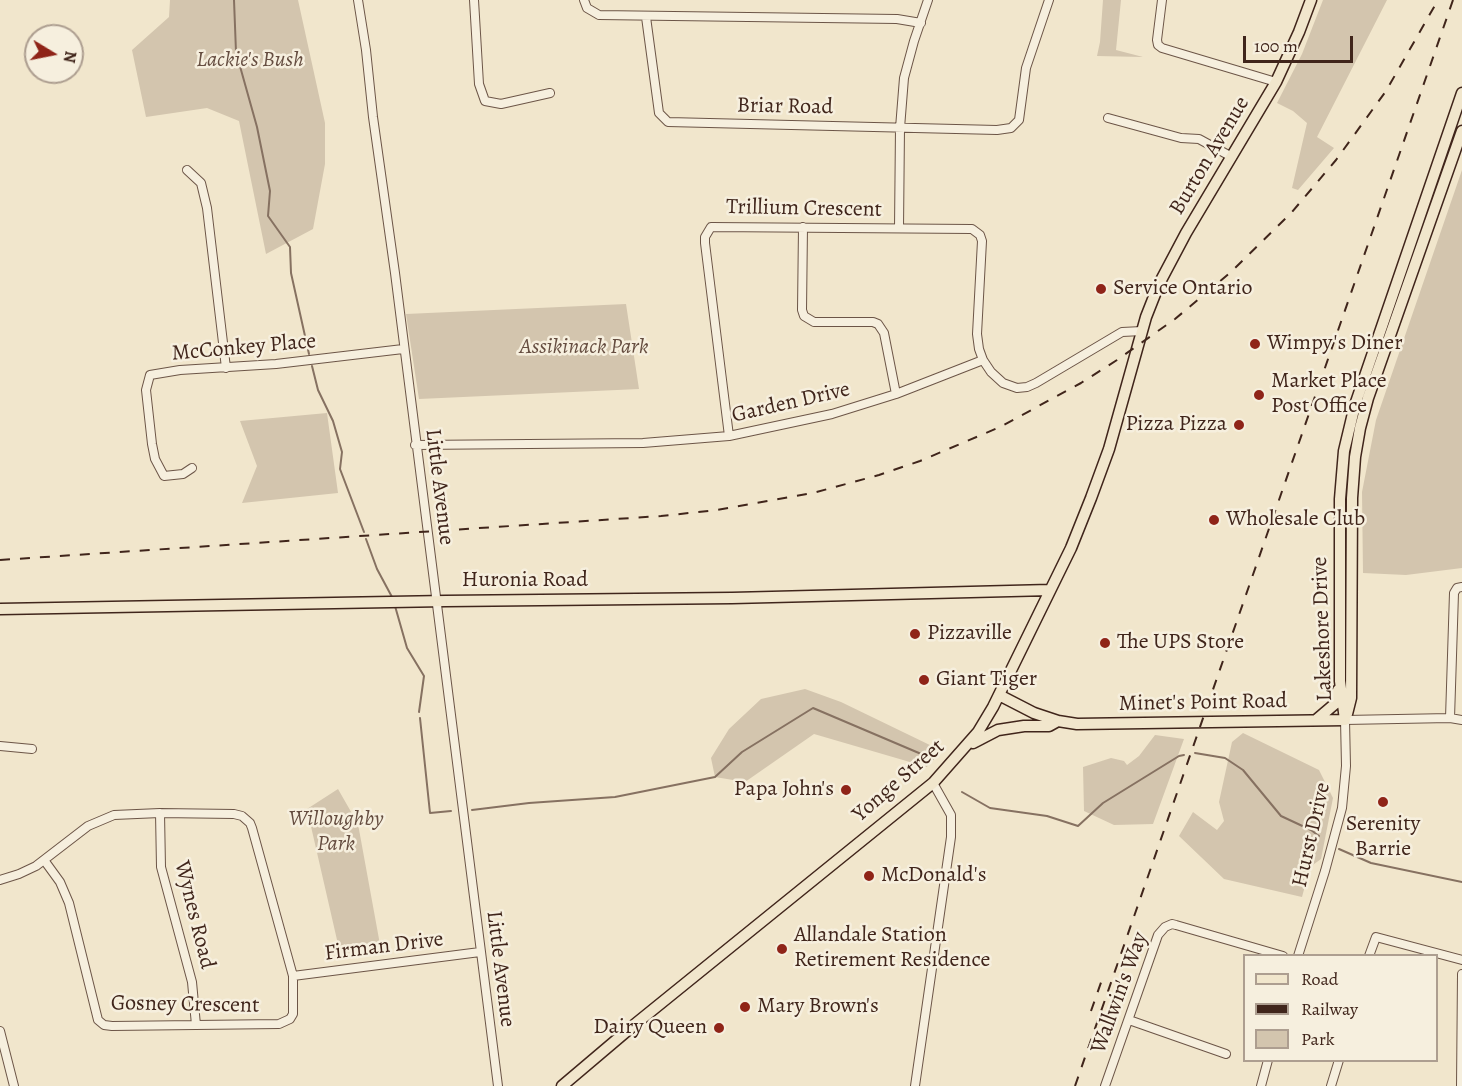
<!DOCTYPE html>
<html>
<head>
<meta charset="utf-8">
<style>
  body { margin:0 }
  #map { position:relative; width:1462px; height:1086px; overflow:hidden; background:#f1e6cc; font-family:Alegreya,serif }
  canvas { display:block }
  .legend { position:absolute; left:1243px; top:954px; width:195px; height:108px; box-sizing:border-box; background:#f6efde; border:2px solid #ad9e90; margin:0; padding:8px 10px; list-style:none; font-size:18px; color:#40251b }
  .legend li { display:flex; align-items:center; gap:12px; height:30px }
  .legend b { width:30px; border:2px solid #ad9e90 }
  .north { position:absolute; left:24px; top:24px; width:60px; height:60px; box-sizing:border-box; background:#f6efde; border:2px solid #ad9e90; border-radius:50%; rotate:100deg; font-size:16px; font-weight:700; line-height:24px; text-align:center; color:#40251b }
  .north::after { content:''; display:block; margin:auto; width:21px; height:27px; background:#8f2418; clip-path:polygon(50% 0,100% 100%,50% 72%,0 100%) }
  .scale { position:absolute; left:1243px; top:36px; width:110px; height:27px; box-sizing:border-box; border:3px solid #40251b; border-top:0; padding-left:8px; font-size:18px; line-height:21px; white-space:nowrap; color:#40251b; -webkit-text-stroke:4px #f6efde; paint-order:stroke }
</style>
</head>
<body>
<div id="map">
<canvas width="1462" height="1086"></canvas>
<ul class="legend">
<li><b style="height:8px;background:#f1e6cc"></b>Road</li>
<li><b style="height:8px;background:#40251b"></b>Railway</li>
<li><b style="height:16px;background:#d3c5ae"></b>Park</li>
</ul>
<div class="north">N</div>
<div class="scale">100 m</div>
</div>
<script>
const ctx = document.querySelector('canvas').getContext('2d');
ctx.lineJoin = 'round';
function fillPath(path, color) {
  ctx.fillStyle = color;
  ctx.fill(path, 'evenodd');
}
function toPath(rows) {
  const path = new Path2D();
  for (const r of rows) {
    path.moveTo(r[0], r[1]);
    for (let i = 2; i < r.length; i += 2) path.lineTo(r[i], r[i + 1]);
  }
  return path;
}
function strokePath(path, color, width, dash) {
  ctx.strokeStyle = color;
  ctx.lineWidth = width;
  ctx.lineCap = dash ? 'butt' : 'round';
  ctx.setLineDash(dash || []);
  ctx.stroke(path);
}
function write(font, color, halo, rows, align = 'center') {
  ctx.font = font + ' Alegreya,serif';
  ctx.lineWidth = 5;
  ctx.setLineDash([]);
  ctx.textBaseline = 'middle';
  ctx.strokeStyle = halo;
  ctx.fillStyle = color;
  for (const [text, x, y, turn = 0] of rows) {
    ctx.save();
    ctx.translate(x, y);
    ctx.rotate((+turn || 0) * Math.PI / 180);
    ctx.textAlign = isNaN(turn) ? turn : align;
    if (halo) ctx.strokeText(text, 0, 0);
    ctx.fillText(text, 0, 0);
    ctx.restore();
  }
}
const green = toPath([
  [170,0,298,0,325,123,325,164,313,229,266,254,239,121,207,108,146,117,132,50,169,17],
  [1103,0,1121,0,1116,50,1143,57,1097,56,1100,42],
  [1323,0,1387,0,1317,137,1334,148,1298,190,1292,188,1307,123,1293,111,1277,103,1302,54],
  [1462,170,1462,568,1406,575,1363,573,1362,492,1376,420],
  [626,304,639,389,419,399,406,314],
  [327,413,338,493,242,503,257,466,240,421],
  [805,689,841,702,936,748,927,767,814,734,745,782,715,777,711,758,729,729,761,699],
  [1243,733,1319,770,1333,798,1321,859,1310,867,1302,897,1224,879,1179,836,1193,812,1217,830,1224,821,1219,802,1232,742],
  [1155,735,1184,739,1153,824,1114,825,1084,811,1083,767,1111,758,1124,761,1127,765,1139,756],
  [338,789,358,824,381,950,340,953,307,809]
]);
const stream = toPath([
  [234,0,236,52,257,127,270,191,268,216,290,247,291,273,309,354],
  [312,366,318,390,333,421,342,452,340,469,364,532],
  [366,539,377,569,392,597],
  [395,606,407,648,424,676,419,712],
  [420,718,430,813,451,811],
  [1195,753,1225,758,1243,770,1281,816,1311,830,1319,836],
  [962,792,990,808,1047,816,1078,826,1103,803,1179,756,1184,755],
  [472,810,529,803,615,797,715,777,742,752,813,708,933,759],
  [1339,849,1371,863,1462,882]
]);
const minor = toPath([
  [358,0,366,50,373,117,395,273,498,1086],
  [474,0,479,84,485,101,501,104,550,93],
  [584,0,587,8,599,15,897,19,921,23],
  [1162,0,1157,40,1158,45,1162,48,1276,82],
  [646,17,659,113,668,122,997,130,1011,128,1019,120,1026,68,1049,0],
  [1108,118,1181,138,1199,139,1232,157],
  [187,170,201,183,207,208,226,368],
  [803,227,802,310,804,316,814,322,873,322,878,324,884,333,896,394],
  [899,228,900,128,904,78,914,41,928,0],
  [729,436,705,243,705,237,711,227,972,229,980,235,982,241,977,334,979,349,983,360,991,372,1003,383,1017,388,1027,387,1036,383,1122,332,1142,331],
  [415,445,643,443,729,436,832,414,896,394,983,360],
  [192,468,183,474,164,476,155,459,152,444,146,390,150,375,180,370,276,364,403,349],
  [1450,718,1454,593,1457,588,1462,587],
  [0,746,32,749],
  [160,813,161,867,192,982,196,1025],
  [0,880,19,874,36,866,88,826,114,815,160,813,234,814,242,816,250,823,252,828,293,976,293,1014,290,1019,279,1024,112,1026,104,1025,98,1020,69,903,60,882,44,860],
  [1298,956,1325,871,1342,808,1346,766,1345,720,1450,718,1462,720],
  [1369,956,1376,937,1462,960],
  [293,976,480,952],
  [1129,1020,1226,1054],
  [0,1031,14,1086],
  [915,1086,951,837,951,815,933,783],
  [1105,1086,1158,935,1165,927,1172,924,1176,925,1283,956],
  [1261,1086,1268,1060],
  [1331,1086,1339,1060],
  [1461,1086,1462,974]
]);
const major = toPath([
  [0,609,446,601,732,598,1050,590],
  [999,695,1034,713,1058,721,1077,724,1345,720],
  [1347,714,1351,698,1352,498,1355,457,1360,428,1368,398,1462,131],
  [1316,720,1336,703,1338,690],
  [1345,720,1340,681,1340,499,1344,451,1355,405,1462,93],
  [973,743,998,730,1024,726,1049,726,1058,721],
  [562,1086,634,1025,933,783,978,732,993,707,1071,548,1091,498,1109,449,1146,317,1159,284,1186,233,1276,82,1299,32,1311,0]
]);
const rail = toPath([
  [0,560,661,516,717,510,813,493,879,475,920,461,1000,427,1081,383,1117,360,1175,319,1231,272,1292,212,1336,160,1386,91,1438,0],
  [1091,1011,1104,974],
  [1075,1086,1453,0]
]);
const markers = [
  [1101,289,6,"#8f2418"],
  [1255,344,6,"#8f2418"],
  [1259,395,6,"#8f2418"],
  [1239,425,6,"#8f2418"],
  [1214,520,6,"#8f2418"],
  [915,634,6,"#8f2418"],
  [1105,643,6,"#8f2418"],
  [924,680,6,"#8f2418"],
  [846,790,6,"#8f2418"],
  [1383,802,6,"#8f2418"],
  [869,876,6,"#8f2418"],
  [782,949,6,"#8f2418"],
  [745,1007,6,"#8f2418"],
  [719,1028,6,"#8f2418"]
];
const parkNames = [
  ["Lackie's Bush",250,61],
  ["Assikinack Park",584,348],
  ["Willoughby",336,820],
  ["Park",336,845]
];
const streetNames = [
  ["Briar Road",785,107,1],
  ["Burton Avenue",1210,156,-59],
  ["Trillium Crescent",804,209,1],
  ["McConkey Place",244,348,-5],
  ["Garden Drive",791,403,-13],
  ["Little Avenue",439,487,83],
  ["Huronia Road",525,581],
  ["Lakeshore Drive",1323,629,-92],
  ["Minet's Point Road",1203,703,-1],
  ["Yonge Street",899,781,-41],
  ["Hurst Drive",1312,835,-77],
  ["Wynes Road",194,915,76],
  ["Firman Drive",384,947,-7],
  ["Little Avenue",500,969,83],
  ["Wallwin's Way",1120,993,-70],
  ["Gosney Crescent",185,1005,1]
];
const poiNames = [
  ["Service Ontario",1113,289],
  ["Wimpy's Diner",1267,344],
  ["Market Place",1271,382],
  ["Post Office",1271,407],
  ["Pizza Pizza",1227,425,"right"],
  ["Wholesale Club",1226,520],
  ["Pizzaville",927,634],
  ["The UPS Store",1117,643],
  ["Giant Tiger",936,680],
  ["Papa John's",834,790,"right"],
  ["Serenity",1383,825,"center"],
  ["Barrie",1383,850,"center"],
  ["McDonald's",881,876],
  ["Allandale Station",794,936],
  ["Retirement Residence",794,961],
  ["Mary Brown's",757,1007],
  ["Dairy Queen",707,1028,"right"]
];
fillPath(green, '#d3c5ae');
strokePath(stream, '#867161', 2);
strokePath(minor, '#6c5547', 10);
strokePath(major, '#40251b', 13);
strokePath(minor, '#f6efde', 8);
strokePath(major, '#f1e6cc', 10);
strokePath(rail, '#40251b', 2, [10, 10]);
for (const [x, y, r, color] of markers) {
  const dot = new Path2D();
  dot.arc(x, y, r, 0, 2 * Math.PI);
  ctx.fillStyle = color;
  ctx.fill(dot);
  strokePath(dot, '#f6efde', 2);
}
write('italic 22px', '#654d40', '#f6efde', parkNames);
write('22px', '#40251b', '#f6efde', streetNames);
write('22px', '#40251b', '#f6efde', poiNames, 'left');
</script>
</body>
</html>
